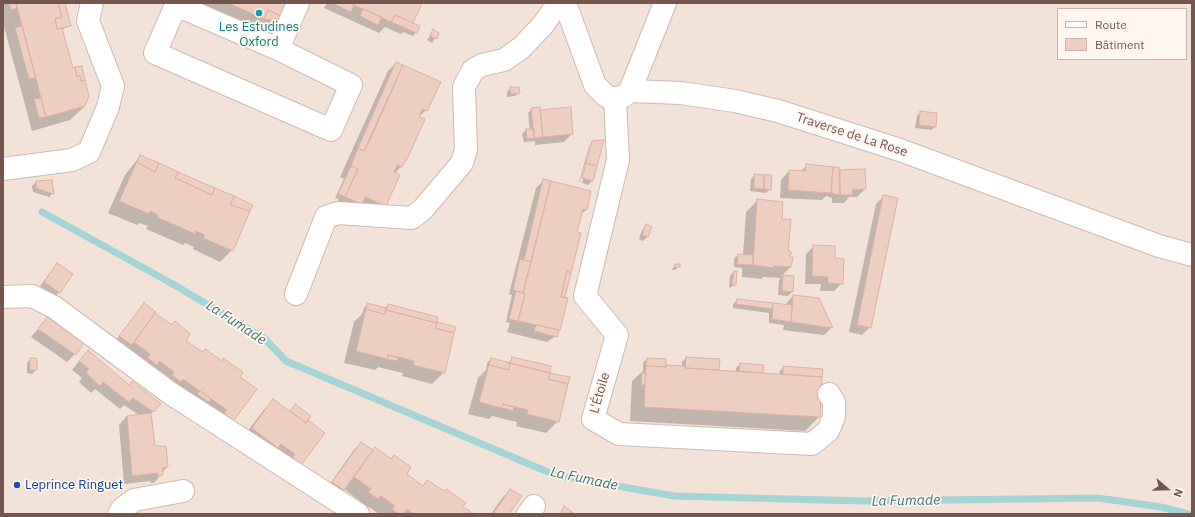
<!DOCTYPE html>
<html>
<head>
<meta charset="utf-8">
<style>
  body { margin:0 }
  #map { position:relative; width:1195px; height:517px; overflow:hidden; background:#fbf1e8; font-family:"IBM Plex Sans",sans-serif }
  canvas { display:block }
  .frame { position:absolute; inset:0; border:4px solid #74564e; pointer-events:none }
  .legend { position:absolute; left:1057px; top:8px; width:130px; height:52px; box-sizing:border-box; background:#fef6ef; border:1px solid #c7b6af; margin:0; padding:5px 7px; list-style:none; font-size:12px; color:#74564e }
  .legend li { display:flex; align-items:center; gap:8px; height:20px }
  .legend b { width:20px; border:1px solid #c7b6af }
  .north { position:absolute; left:1147px; top:469px; width:40px; height:40px; -webkit-text-stroke:3px #fef6ef; paint-order:stroke; rotate:110deg; font-size:11px; font-weight:700; line-height:16px; text-align:center; color:#74564e }
  .north::after { content:''; display:block; margin:auto; width:14px; height:18px; background:#74564e; clip-path:polygon(50% 0,100% 100%,50% 72%,0 100%) }
</style>
</head>
<body>
<div id="map">
<canvas width="1195" height="517"></canvas>
<div class="frame"></div>
<ul class="legend">
<li><b style="height:5px;background:#fff"></b>Route</li>
<li><b style="height:11px;background:#efcec2"></b>Bâtiment</li>
</ul>
<div class="north">N</div>
</div>
<script>
const ctx = document.querySelector('canvas').getContext('2d');
ctx.lineJoin = 'round';
function fillPath(path, color) {
  ctx.fillStyle = color;
  ctx.fill(path, 'evenodd');
}
function toPath(rows) {
  const path = new Path2D();
  for (const r of rows) {
    path.moveTo(r[0], r[1]);
    for (let i = 2; i < r.length; i += 2) path.lineTo(r[i], r[i + 1]);
  }
  return path;
}
function strokePath(path, color, width, dash) {
  ctx.strokeStyle = color;
  ctx.lineWidth = width;
  ctx.lineCap = dash ? 'butt' : 'round';
  ctx.setLineDash(dash || []);
  ctx.stroke(path);
}
function write(font, color, halo, rows, align = 'center') {
  ctx.font = font + ' "IBM Plex Sans",sans-serif';
  ctx.lineWidth = 3.5;
  ctx.setLineDash([]);
  ctx.textBaseline = 'middle';
  ctx.strokeStyle = halo;
  ctx.fillStyle = color;
  for (const [text, x, y, turn = 0] of rows) {
    ctx.save();
    ctx.translate(x, y);
    ctx.rotate((+turn || 0) * Math.PI / 180);
    ctx.textAlign = isNaN(turn) ? turn : align;
    if (halo) ctx.strokeText(text, 0, 0);
    ctx.fillText(text, 0, 0);
    ctx.restore();
  }
}
const residential = toPath([
  [3,3,1192,3,1192,514,3,514],
  [1058,9,1186,9,1186,59,1058,59]
]);
const shadow = toPath([
  [3,3,64,3,70,25,62,30,72,69,85,106,70,120,32,131,3,23],
  [190,3,288,3,281,20,262,38],
  [327,3,421,3,412,23,416,32,413,36,403,32,401,34,385,27,379,33,324,8],
  [433,31,438,33,432,43,427,40],
  [396,63,439,83,426,110,418,118,401,167,394,174,386,206,334,208,339,199,335,198,344,179,340,177,388,71],
  [511,88,519,93,515,96,507,97,507,92],
  [532,109,540,111,572,134,564,142,535,145,535,141,524,142,522,134,526,130,530,130,528,113],
  [921,112,935,126,932,130,915,128,917,116],
  [593,142,592,181,588,185,582,183,592,145,590,145],
  [590,145,580,182,579,182,589,146],
  [140,156,232,250,220,262,193,249,194,247,185,243,183,245,146,229,148,226,139,223,137,225,108,213,125,175],
  [807,165,839,173,840,171,865,189,857,197,849,197,844,203,832,203,832,198,826,196,822,200,780,198,781,180,789,171,800,172],
  [755,175,770,189,766,193,750,191,751,179],
  [544,180,586,210,580,215,563,298,566,299,559,330,556,336,547,342,507,332,510,323,506,322,512,295,509,294,536,188],
  [36,182,53,193,49,197,33,192,32,186],
  [884,196,870,327,862,335,849,332,876,204],
  [758,200,781,220,791,267,781,276,793,277,792,292,788,296,778,295,779,280,781,278,763,277,762,279,742,277,742,268,734,267,734,259,738,255,743,255,746,212],
  [646,226,651,228,647,237,643,241,639,239,642,230],
  [814,246,834,259,842,283,834,291,820,291,821,284,805,284,806,254],
  [57,264,72,275,55,297,40,286],
  [676,265,679,266,675,270,671,270],
  [734,272,735,285,729,288,730,276],
  [793,296,832,327,824,335,783,330,784,325,769,323,769,313,733,308,733,304,737,300,785,305],
  [368,304,384,309,388,305,436,323,444,372,432,384,402,376,403,373,386,369,378,367,375,370,344,363,354,322,362,314,364,308],
  [144,305,185,341,202,353,205,350,221,362,223,359,239,377,256,389,233,420,221,431,112,345],
  [47,318,75,354,67,362,31,337],
  [513,358,549,374,558,421,546,433,516,426,517,422,492,416,489,419,468,414,478,378,486,370,487,363,491,359,508,363],
  [686,358,719,360,718,371,736,372,736,368,740,364,763,366,762,374,779,375,780,371,784,367,821,369,819,417,805,431,630,421,632,381,643,371,643,363,647,359,665,366,682,367,682,362],
  [31,359,36,370,32,374,27,373,27,363],
  [80,360,159,404,150,415,154,447,167,467,154,483,151,483,150,481,124,484,119,425,127,416,139,415,124,405,120,409,95,389,91,393,79,382,82,378,72,370],
  [273,400,289,412,295,405,307,420,301,464,241,440,262,412],
  [361,443,422,486,427,481,472,514,379,514,369,507,366,510,358,504,360,501,344,489,336,498,325,491,353,451],
  [510,490,508,514,491,514,502,498],
  [564,508,576,514,559,514]
]);
const stream = toPath([
  [42,212,171,283,264,338,286,361,555,475,674,496,863,501,1098,498,1161,507,1188,514]
]);
const building = toPath([
  [9,3,16,3,17,8,11,10,9,3],
  [16,3,58,3,62,17,55,19,57,29,62,28,73,68,75,67,77,77,80,76,81,81,85,80,89,96,85,106,46,117,16,3],
  [58,3,65,3,71,26,57,29,55,19,62,17,58,3],
  [228,3,289,3,283,17,268,10,264,19,228,3],
  [332,3,350,3,354,5,351,12,332,3],
  [350,3,422,3,413,23,395,15,391,22,350,3],
  [363,9,382,17,378,25,360,16,363,9],
  [268,10,283,17,282,21,264,19,268,10],
  [395,15,420,26,417,33,391,22,395,15],
  [22,26,36,78,29,79,15,28,22,26],
  [433,29,439,33,437,39,430,36,433,29],
  [396,62,403,65,364,151,358,148,396,62],
  [403,65,441,82,427,111,422,109,419,117,425,119,408,157,402,167,397,165,394,172,400,175,386,206,365,197,362,204,345,197,358,169,351,166,358,148,364,151,370,140,403,65],
  [82,66,85,80,81,81,80,76,77,77,75,67,82,66],
  [510,87,519,87,520,93,511,94,510,87],
  [41,98,46,117,39,118,34,99,41,98],
  [540,107,543,137,534,138,531,108,540,107],
  [571,107,573,134,543,137,540,110,571,107],
  [920,111,937,113,936,127,919,125,920,111],
  [526,129,534,129,534,138,527,139,526,129],
  [604,140,597,166,586,163,592,141,604,140],
  [140,155,159,163,155,172,137,162,140,155],
  [137,162,155,172,159,163,178,172,175,178,212,195,215,188,234,196,230,205,250,211,233,251,203,238,205,235,196,231,195,234,157,217,158,215,150,211,149,214,119,201,137,162],
  [586,163,597,166,593,181,582,178,586,163],
  [806,164,833,167,831,193,788,190,789,170,805,171,806,164],
  [351,166,358,169,345,197,338,194,351,166],
  [833,167,839,167,840,195,831,193,833,167],
  [865,169,866,189,852,190,853,195,840,195,840,170,865,169],
  [178,172,215,188,212,195,175,178,178,172],
  [754,174,764,175,764,189,754,188,754,174],
  [764,175,772,175,771,190,764,189,764,175],
  [543,179,551,181,531,262,524,260,543,179],
  [52,180,54,194,36,188,36,181,52,180],
  [551,181,591,191,587,210,583,209,577,232,581,233,571,273,567,271,561,297,568,298,560,330,518,321,525,294,523,293,551,181],
  [883,195,898,198,871,328,857,325,883,195],
  [234,196,253,205,250,211,230,205,234,196],
  [757,199,783,202,782,219,791,219,788,251,791,251,791,255,789,255,790,257,793,257,791,267,774,266,774,268,753,265,757,199],
  [646,224,652,227,648,237,642,235,646,224],
  [813,245,835,246,835,258,844,259,843,284,828,283,828,277,812,276,813,245],
  [738,254,753,255,753,265,737,264,738,254],
  [520,259,531,262,523,293,513,290,520,259],
  [57,263,73,274,60,293,44,282,57,263],
  [675,264,680,264,680,267,674,267,675,264],
  [567,271,571,273,565,297,561,297,567,271],
  [734,271,737,271,736,285,732,285,734,271],
  [783,275,794,276,793,292,782,291,783,275],
  [516,291,525,294,518,321,509,319,516,291],
  [793,295,819,298,833,328,791,322,793,295],
  [737,299,773,303,772,309,736,304,737,299],
  [144,303,156,312,132,345,119,336,144,303],
  [367,303,386,308,384,314,366,309,367,303],
  [773,303,792,305,791,322,772,319,773,303],
  [388,304,438,317,437,323,386,310,388,304],
  [366,309,384,314,386,310,437,323,435,328,454,333,445,373,413,365,414,361,398,357,388,355,387,359,356,351,366,309],
  [155,313,172,325,175,321,190,334,186,341,203,352,205,349,222,361,223,358,243,372,240,377,257,389,234,420,224,414,227,410,183,379,181,382,172,375,174,372,160,361,157,365,148,358,150,354,134,342,155,313],
  [47,317,84,343,76,355,38,329,47,317],
  [437,322,456,327,454,333,435,328,437,322],
  [536,325,559,330,557,337,534,331,536,325],
  [88,350,129,385,132,381,161,404,154,412,133,398,129,402,103,382,100,386,86,373,89,369,79,361,88,350],
  [388,355,398,358,397,361,387,359,388,355],
  [512,357,551,366,550,373,510,363,512,357],
  [686,357,720,359,719,370,685,368,686,357],
  [30,358,37,358,37,370,30,370,30,358],
  [491,358,510,363,509,370,489,365,491,358],
  [647,358,666,359,666,367,646,366,647,358],
  [510,363,550,373,548,379,568,384,559,422,527,414,528,410,503,404,502,408,479,402,489,365,509,370,510,363],
  [740,363,764,365,763,373,739,371,740,363],
  [666,365,685,366,685,368,822,377,820,417,644,407,646,366,666,367,666,365],
  [783,366,823,369,822,377,783,374,783,366],
  [550,373,570,377,568,384,548,379,550,373],
  [642,373,646,373,645,385,641,385,642,373],
  [200,391,211,399,209,402,197,394,200,391],
  [273,399,306,423,308,420,325,433,301,465,292,458,295,454,281,444,278,448,252,428,273,399],
  [295,404,311,416,306,423,290,411,295,404],
  [503,404,514,407,513,411,502,408,503,404],
  [151,413,155,446,166,446,168,467,162,468,163,475,158,476,158,473,132,476,127,416,151,413],
  [361,442,373,450,344,490,332,482,361,442],
  [375,447,391,459,394,455,411,467,407,474,423,486,427,480,444,491,446,489,466,503,463,507,474,514,413,514,407,509,404,514,399,514,392,509,395,506,381,496,378,499,368,492,371,489,354,477,375,447],
  [510,489,522,496,509,514,493,514,510,489],
  [564,506,571,511,570,514,560,514,564,506]
]);
const minor = toPath([
  [560,3,568,11,595,85,606,96,615,99,624,96,630,91,681,93,735,101,778,111,900,150,1159,246,1192,255],
  [176,5,278,49,351,85,331,130,155,53,176,5],
  [278,49,298,3],
  [630,91,665,3],
  [615,99,618,160,585,296,617,335,593,419,619,434,812,444,828,431,834,417,834,402,829,394],
  [3,169,72,160,89,152,108,107,113,86,88,21,92,3],
  [296,294,326,217,338,213,412,218,423,209,462,163,466,150,464,87,473,70,482,65,504,60,521,48,543,25,558,3],
  [3,297,32,296,54,307,170,393,358,514],
  [119,514,122,509,134,500,183,491],
  [528,514,534,506]
]);
const markers = [
  [259,13,4,"#0f9aa8"],
  [17,485,4,"#1a4fb4"]
];
const cultureNames = [
  ["Les Estudines",259,27],
  ["Oxford",259,42]
];
const streetNames = [
  ["Traverse de La Rose",852,135,18],
  ["L'Étoile",600,393,-74]
];
const transitNames = [
  ["Leprince Ringuet",25,485]
];
const waterNames = [
  ["La Fumade",236,323,33],
  ["La Fumade",584,479,12],
  ["La Fumade",906,501,-1]
];
fillPath(residential, '#f2e2d7');
fillPath(shadow, '#0003');
strokePath(stream, '#a5d4d5', 7);
fillPath(building, '#efcec2');
strokePath(building, '#e0b2a3', 1);
strokePath(minor, '#cebab2', 24);
strokePath(minor, '#fff', 22);
for (const [x, y, r, color] of markers) {
  const dot = new Path2D();
  dot.arc(x, y, r, 0, 2 * Math.PI);
  ctx.fillStyle = color;
  ctx.fill(dot);
  strokePath(dot, '#fef6ef', 1.5);
}
write('13px', '#0d838f', '#fef6ef', cultureNames);
write('13px', '#74564e', '#fef6ef', streetNames);
write('13px', '#164399', '#fef6ef', transitNames, 'left');
write('italic 14px', '#427678', '#fef6ef', waterNames);
</script>
</body>
</html>
